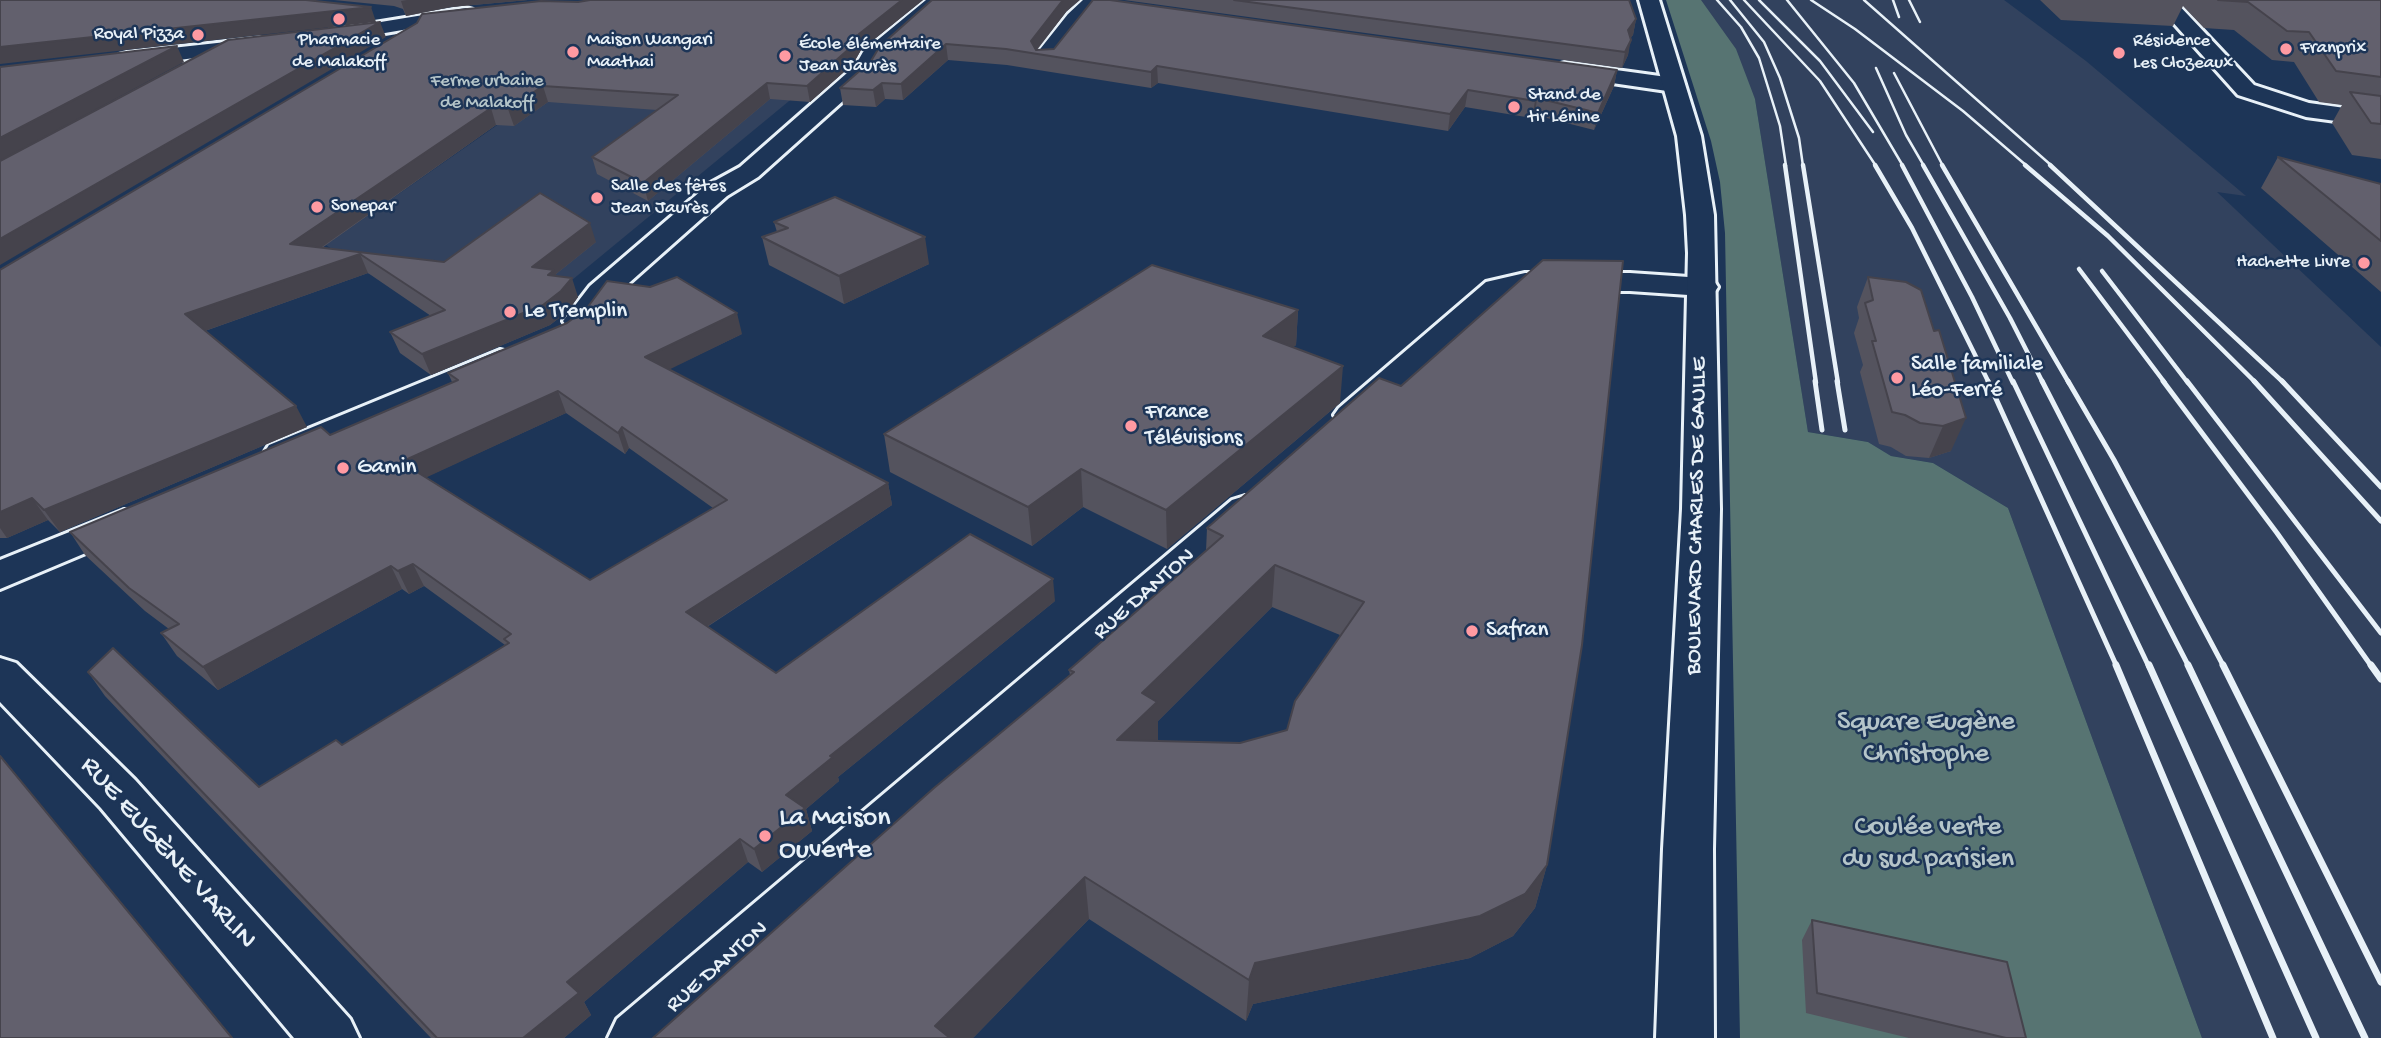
<!DOCTYPE html>
<html>
<head>
<meta charset="utf-8">
<style>
  body { margin:0 }
  canvas { display:block; background:#1d3557 }
</style>
</head>
<body>
<canvas width="2381" height="1038"></canvas>
<script>
const ctx = document.querySelector('canvas').getContext('2d');
ctx.lineJoin = 'round';
function fillPath(path, color) {
  ctx.fillStyle = color;
  ctx.fill(path, 'evenodd');
}
function toPath(rows) {
  const path = new Path2D();
  for (const r of rows) {
    path.moveTo(r[0], r[1]);
    for (let i = 2; i < r.length; i += 2) path.lineTo(r[i], r[i + 1]);
  }
  return path;
}
function strokePath(path, color, width, dash) {
  ctx.strokeStyle = color;
  ctx.lineWidth = width;
  ctx.lineCap = dash ? 'butt' : 'round';
  ctx.setLineDash(dash || []);
  ctx.stroke(path);
}
function write(font, color, halo, rows, align = 'center') {
  ctx.font = font + ' "Gochi Hand",sans-serif';
  ctx.lineWidth = 5;
  ctx.setLineDash([]);
  ctx.textBaseline = 'middle';
  ctx.strokeStyle = halo;
  ctx.fillStyle = color;
  for (const [text, x, y, turn = 0] of rows) {
    ctx.save();
    ctx.translate(x, y);
    ctx.rotate((+turn || 0) * Math.PI / 180);
    ctx.textAlign = isNaN(turn) ? turn : align;
    if (halo) ctx.strokeText(text, 0, 0);
    ctx.fillText(text, 0, 0);
    ctx.restore();
  }
}
const built = toPath([
  [734,0,818,0,897,12,555,294,369,274,326,245,553,86],
  [1700,0,2004,0,2086,61,2246,196,2217,192,2381,347,2381,1038,2202,1038,2008,508,1933,463,1891,456,1868,442,1808,432,1755,99]
]);
const green = toPath([
  [1666,0,1701,0,1736,49,1755,99,1808,432,1868,442,1891,456,1933,463,2008,508,2202,1038,1740,1038,1725,233,1720,182,1711,141]
]);
const street = toPath([
  [926,0,948,0,880,60,872,75,758,177,727,196,612,298,590,328,579,330,568,328,563,321,590,286,709,184,740,167,855,66,863,52,926,0],
  [1083,0,1104,0,1082,22,1053,63,1037,63,1034,58,1037,53,1068,14,1083,0],
  [2153,0,2174,0,2254,85,2309,103,2381,113,2381,127,2306,117,2238,95,2153,0],
  [1565,63,1674,78,1682,80,1685,85,1682,90,1674,92,1557,75,1554,70,1557,65,1565,63],
  [1525,273,1630,273,1703,278,1714,281,1718,287,1714,293,1703,296,1630,291,1525,291,1507,295,1363,422,1351,425,1339,422,1334,415,1339,408,1486,282,1525,273],
  [500,350,512,353,516,360,512,367,295,461,282,464,269,461,264,453,269,445,500,350],
  [1245,496,1258,500,1264,508,1258,516,679,1038,608,1038,617,1019,1232,500,1245,496],
  [124,510,138,513,143,522,138,531,0,589,0,560,124,510],
  [0,658,16,663,135,780,350,1019,359,1038,294,1038,101,808,0,702,0,658]
]);
const secondary = toPath([
  [1639,0,1659,0,1701,136,1714,215,1720,509,1713,849,1714,1038,1656,1038,1663,849,1682,509,1688,253,1686,215,1677,136,1639,0],
  [466,8,473,10,476,14,473,18,332,42,325,40,322,36,325,32,332,30,466,8],
  [262,38,269,40,273,44,269,48,127,67,119,65,116,60,119,55,127,53,262,38]
]);
const railFar3 = toPath([
  [1717,0,1741,27,1759,58,1780,126,1786,166],
  [1730,0,1764,42,1780,78,1799,138,1803,166],
  [1744,0,1820,81,1876,166],
  [1759,0,1820,61,1873,132],
  [1787,0,1854,83,1903,166],
  [1811,0,1855,29,1963,111,2027,166],
  [1864,0,2052,166],
  [1893,0,1899,17],
  [1909,0,1920,22],
  [1876,68,1906,135,1924,166],
  [1894,73,1943,166]
]);
const railFar2 = toPath([
  [1785,165,1816,383],
  [1803,165,1838,383],
  [1875,165,1912,228,1989,383],
  [1902,165,1972,297,2013,383],
  [1923,165,2010,318,2043,383],
  [1942,165,2069,383],
  [2025,165,2108,236,2256,383],
  [2050,165,2284,383],
  [2079,269,2165,383],
  [2102,271,2188,383]
]);
const railFar1 = toPath([
  [1815,381,1822,430],
  [1837,381,1845,430],
  [1988,381,2117,667],
  [2013,381,2149,667],
  [2042,381,2189,667],
  [2068,381,2114,460,2224,667],
  [2163,381,2277,533,2372,667],
  [2187,381,2381,633],
  [2254,381,2381,521],
  [2282,381,2381,487]
]);
const rail = toPath([
  [2116,665,2273,1038],
  [2149,665,2316,1038],
  [2188,665,2365,1038],
  [2223,665,2381,982],
  [2371,665,2381,679]
]);
const wall = toPath([
  [334,0,528,0,451,7,406,16,403,9,394,6],
  [591,0,923,0,861,50,853,64,810,102,770,99,648,201,597,174,592,157,657,110,548,102,514,126,496,125,322,248,444,262,596,242,556,274,556,276,578,297,568,311,550,325,431,375,400,353,390,332,431,316,368,273,205,331,307,427,60,532,48,520,7,538,0,538,0,270,578,2],
  [1124,0,1629,0,1636,19,1633,35,1630,38,1628,55,1622,68],
  [2040,0,2381,0,2381,159,2352,155,2332,123,2342,105,2319,102,2294,62,2272,60,2234,30,2204,28,2183,6,2173,26,2061,20],
  [1066,12,1037,50,1617,70,1614,86,1594,130,1535,115,1532,118,1465,107,1448,131,1158,83,1151,88,1007,65,948,60,903,100,885,99,876,107,843,105,840,88,871,61],
  [2278,157,2381,184,2381,292,2261,188],
  [774,222,929,264,844,304,769,265,762,237,777,232],
  [1868,277,1906,282,1951,451,1929,458,1906,456,1891,447,1879,444,1860,372,1863,365,1854,333,1859,318,1857,307],
  [1298,310,1296,345,1293,347,1340,403,1167,549,1083,507,1032,546,890,472,884,434],
  [742,334,669,369,888,483,892,505,707,627,776,673,1055,601,838,777,839,781,806,809,812,831,762,872,748,862,584,1002,591,1015,564,1038,431,1038,105,696,88,672,259,787,342,745,505,645,424,586,409,594,402,589,218,690,177,656,161,633,169,629,145,611,85,555,70,532,330,435,452,382,448,373],
  [566,413,625,454,629,448,713,508,590,580,426,477],
  [1379,378,1547,865,1535,908,1513,936,1470,958,1253,1004,1246,1021,1089,919,973,1038,1070,675,1069,670,1206,551,1207,528],
  [1272,607,1340,635,1287,730,1240,743,1158,741,1158,721],
  [1812,920,2026,1038,1909,1038,1806,1013,1802,940]
]);
const shadedWall = toPath([
  [407,0,528,0,451,7,406,16,401,1],
  [902,0,923,0,861,50,853,64,810,102,807,86,859,34],
  [1063,0,1080,0,1066,12,1034,53,1031,41],
  [371,7,376,22,0,64,0,47],
  [1636,19,1633,35,1625,46,1628,30],
  [380,22,386,37,0,265,0,239],
  [1631,40,1628,55,1622,68,1625,52],
  [946,44,948,60,903,100,901,84],
  [177,46,184,62,0,161,0,138],
  [1157,66,1158,83,1151,88,1151,72],
  [1617,70,1614,86,1594,130,1598,113],
  [767,83,770,99,648,201,643,183],
  [882,83,885,99,876,107,873,90],
  [543,86,548,102,514,126,508,109],
  [1468,90,1465,107,1448,131,1450,114],
  [1537,98,1535,115,1532,118,1535,101],
  [491,108,496,125,299,263,290,244],
  [590,223,596,242,556,274,561,289,532,267],
  [925,237,929,264,844,304,839,276],
  [360,254,368,273,196,334,185,314],
  [572,278,578,297,568,311,550,325,431,375,422,354],
  [1298,310,1296,345,1262,372,1263,336],
  [737,313,742,334,652,378,645,357],
  [1343,366,1340,403,1167,549,1166,510],
  [558,391,566,413,412,484,401,462],
  [296,406,307,427,60,532,44,510],
  [1966,418,1951,451,1929,458,1943,426],
  [622,427,629,448,625,454,618,433],
  [1081,469,1083,507,1032,546,1028,507],
  [888,483,892,505,694,635,686,612],
  [32,498,48,520,7,538,0,528,0,512],
  [413,564,424,586,409,594,398,571],
  [1275,565,1272,607,1158,721,1158,744,1117,740,1142,693],
  [391,566,402,589,218,690,203,667],
  [1053,579,1055,601,838,777,839,781,806,809,812,831,762,872,754,849,786,795,830,756],
  [0,755,233,1038,232,1038,0,756],
  [740,839,748,862,584,1002,591,1015,564,1038,523,1038,567,982],
  [1547,865,1535,908,1513,936,1470,958,1253,1004,1246,1021,1249,980,1255,963],
  [1085,877,1089,919,973,1038,938,1038,935,1026]
]);
const building = toPath([
  [0,0,306,0,371,7,0,47,0,0],
  [590,0,902,0,859,34,850,48,807,86,767,83,643,183,592,157,678,95,543,86,508,109,491,108,290,244,444,262,540,193,590,223,532,267,554,270,548,275,572,278,561,291,543,305,422,354,390,332,445,310,360,254,185,314,296,406,44,510,32,498,0,512,0,270,417,23,422,14,541,1,578,2,590,0],
  [932,0,1063,0,1031,41,1036,50,1054,49,1093,0,1110,0,1617,70,1598,113,1537,98,1535,101,1468,90,1450,114,1157,66,1151,72,1006,49,946,44,901,84,882,83,873,90,840,88,871,61,880,46,932,0],
  [1234,0,1629,0,1636,19,1628,30,1631,40,1625,52,1234,0],
  [2218,0,2381,0,2381,77,2336,71,2309,32,2287,31,2248,2,2218,0],
  [380,22,0,239,0,161,228,40,380,22],
  [177,46,0,138,0,67,177,46],
  [2350,92,2381,96,2381,124,2371,123,2350,92],
  [2278,157,2381,184,2381,241,2278,157],
  [835,197,925,237,839,276,762,237,788,228,774,222,835,197],
  [1543,260,1623,261,1582,645,1547,865,1525,894,1480,916,1255,963,1249,980,1085,877,935,1026,950,1038,653,1038,934,788,1074,672,1069,670,1223,536,1207,528,1379,378,1401,386,1543,260],
  [1275,565,1364,602,1295,701,1287,730,1240,743,1117,740,1157,702,1142,693,1275,565],
  [1152,265,1298,310,1263,336,1343,366,1166,510,1081,469,1028,507,884,434,1152,265],
  [677,277,737,313,645,357,888,483,686,612,776,673,970,534,1053,579,830,756,833,757,786,795,805,808,754,849,740,839,567,982,579,993,523,1038,437,1038,88,672,113,648,259,787,336,740,342,745,509,643,504,639,511,634,413,564,398,571,391,566,203,667,161,633,179,624,129,588,70,532,321,427,330,435,458,380,448,373,567,323,587,308,607,281,650,287,677,277],
  [558,391,618,433,622,427,727,500,590,580,401,462,558,391],
  [1868,277,1906,282,1921,290,1934,331,1939,330,1966,418,1943,426,1920,423,1905,415,1892,412,1872,341,1876,341,1865,303,1873,300,1868,277],
  [0,756,232,1038,0,1038,0,756],
  [1812,920,2007,962,2026,1038,2006,1038,1817,993,1812,920]
]);
const markers = [
  [339,19,7,"#ff9aa2"],
  [198,35,7,"#ff9aa2"],
  [2286,49,7,"#ff9aa2"],
  [573,52,7,"#ff9aa2"],
  [2119,53,7,"#ff9aa2"],
  [785,56,7,"#ff9aa2"],
  [1514,107,7,"#ff9aa2"],
  [597,198,7,"#ff9aa2"],
  [317,207,7,"#ff9aa2"],
  [2364,263,7,"#ff9aa2"],
  [510,312,7,"#ff9aa2"],
  [1897,378,7,"#ff9aa2"],
  [1131,426,7,"#ff9aa2"],
  [343,468,7,"#ff9aa2"],
  [1472,631,7,"#ff9aa2"],
  [765,836,7,"#ff9aa2"]
];
const farPoinames = [
  ["Royal Pizza",184,35,"right"],
  ["Pharmacie",339,41,"center"],
  ["de Malakoff",339,63,"center"],
  ["Maison Wangari",587,41],
  ["Maathai",587,63],
  ["Résidence",2133,42],
  ["Les Clozeaux",2133,64],
  ["École élémentaire",799,45],
  ["Jean Jaurès",799,67],
  ["Franprix",2300,49],
  ["Stand de",1528,96],
  ["tir Lénine",1528,118],
  ["Salle des fêtes",611,187],
  ["Jean Jaurès",611,209],
  ["Sonepar",331,207],
  ["Hachette Livre",2350,263,"right"]
];
const farParknames = [
  ["Ferme urbaine",487,82],
  ["de Malakoff",487,104]
];
const poiNames = [
  ["Le Tremplin",524,312],
  ["Salle familiale",1911,365],
  ["Léo-Ferré",1911,391],
  ["France",1145,413],
  ["Télévisions",1145,439],
  ["Gamin",357,468],
  ["Safran",1486,631]
];
const streetNames = [
  ["BOULEVARD CHARLES DE GAULLE",1698,516,-89],
  ["RUE DANTON",1145,595,-41],
  ["RUE DANTON",718,968,-41]
];
const nearParknames = [
  ["Square Eugène",1926,724],
  ["Christophe",1926,756],
  ["Coulée verte",1928,829],
  ["du sud parisien",1928,861]
];
const nearPoinames = [
  ["La Maison",779,820],
  ["Ouverte",779,852]
];
const nearStreetnames = [
  ["RUE EUGÈNE VARLIN",167,854,48]
];
fillPath(built, '#32425e');
fillPath(green, '#577472');
strokePath(street, '#e8f1f8', 6);
strokePath(secondary, '#e8f1f8', 6);
fillPath(street, '#1d3557');
fillPath(secondary, '#1d3557');
strokePath(railFar3, '#e8f1f8', 2.5);
strokePath(railFar2, '#e8f1f8', 4.5);
strokePath(railFar1, '#e8f1f8', 5);
strokePath(rail, '#e8f1f8', 7);
fillPath(wall, '#54535e');
fillPath(shadedWall, '#45434c');
fillPath(building, '#62606d');
strokePath(building, '#45434c', 2);
for (const [x, y, r, color] of markers) {
  const dot = new Path2D();
  dot.arc(x, y, r, 0, 2 * Math.PI);
  ctx.fillStyle = color;
  ctx.fill(dot);
  strokePath(dot, '#1d3557', 2.5);
}
write('19px', '#e8f1f8', '#1d3557', farPoinames, 'left');
write('19px', '#b5c5c9', '#1d3557', farParknames);
write('23px', '#e8f1f8', '#1d3557', poiNames, 'left');
write('23px', '#e8f1f8', '#1d3557', streetNames);
write('28px', '#b5c5c9', '#1d3557', nearParknames);
write('28px', '#e8f1f8', '#1d3557', nearPoinames, 'left');
write('28px', '#e8f1f8', '#1d3557', nearStreetnames);
</script>
</body>
</html>
